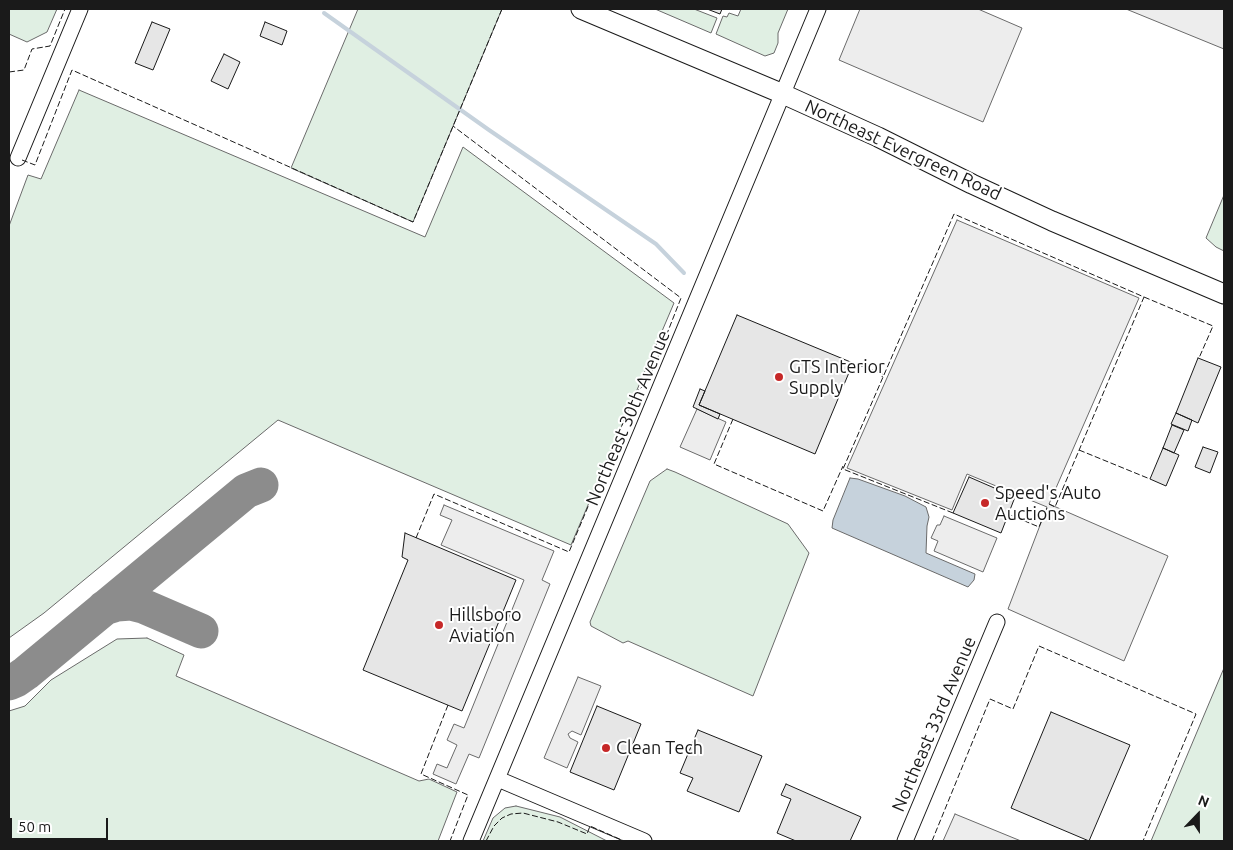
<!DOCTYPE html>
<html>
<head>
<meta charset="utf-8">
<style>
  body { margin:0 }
  #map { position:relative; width:1233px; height:850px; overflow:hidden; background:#fff; font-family:Ubuntu,sans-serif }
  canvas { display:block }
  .frame { position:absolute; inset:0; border:10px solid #1a1a1a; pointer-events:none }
  .north { position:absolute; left:1173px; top:790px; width:50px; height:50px; -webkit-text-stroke:4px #fff; paint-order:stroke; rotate:22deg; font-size:14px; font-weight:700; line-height:20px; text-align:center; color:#1a1a1a }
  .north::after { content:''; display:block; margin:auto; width:18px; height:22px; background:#1a1a1a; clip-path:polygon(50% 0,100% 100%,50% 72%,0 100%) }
  .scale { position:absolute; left:10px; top:818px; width:98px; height:22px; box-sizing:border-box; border:2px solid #1a1a1a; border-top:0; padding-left:6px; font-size:15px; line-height:18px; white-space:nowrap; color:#1a1a1a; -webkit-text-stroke:4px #fff; paint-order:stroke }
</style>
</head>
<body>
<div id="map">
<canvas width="1233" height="850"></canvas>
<div class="frame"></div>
<div class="north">N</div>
<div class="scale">50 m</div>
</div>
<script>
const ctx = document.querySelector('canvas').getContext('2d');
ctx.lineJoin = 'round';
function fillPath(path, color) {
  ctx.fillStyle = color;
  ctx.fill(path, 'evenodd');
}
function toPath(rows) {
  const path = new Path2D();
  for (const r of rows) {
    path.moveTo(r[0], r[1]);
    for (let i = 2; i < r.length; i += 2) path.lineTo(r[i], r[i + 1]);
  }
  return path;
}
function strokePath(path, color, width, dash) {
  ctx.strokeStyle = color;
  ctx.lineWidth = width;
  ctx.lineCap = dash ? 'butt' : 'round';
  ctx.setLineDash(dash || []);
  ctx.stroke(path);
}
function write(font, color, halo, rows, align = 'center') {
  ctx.font = font + ' Ubuntu,sans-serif';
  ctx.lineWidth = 4;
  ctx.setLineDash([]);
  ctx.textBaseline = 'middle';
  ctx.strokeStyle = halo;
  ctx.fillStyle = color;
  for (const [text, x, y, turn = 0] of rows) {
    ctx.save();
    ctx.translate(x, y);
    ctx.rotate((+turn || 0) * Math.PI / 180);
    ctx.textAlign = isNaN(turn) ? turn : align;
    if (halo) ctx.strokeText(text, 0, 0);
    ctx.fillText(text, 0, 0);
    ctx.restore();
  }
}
const green = toPath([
  [9,9,57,9,47,32,27,42,9,34,9,9],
  [358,9,502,9,413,222,291,168,358,9],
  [655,9,694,9,717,18,711,33,655,9],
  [741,9,788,9,778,33,778,43,774,53,765,56,716,34,723,16,727,17,729,13,738,16,741,9],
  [79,90,425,237,463,147,674,303,571,545,278,420,44,613,9,638,9,226,28,175,41,179,79,90],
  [1224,195,1224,251,1216,247,1206,238,1224,195],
  [667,469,675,472,788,524,809,553,753,696,628,641,623,643,591,626,590,622,650,481,667,469],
  [147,638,184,655,176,676,419,781,429,779,457,792,438,841,9,841,9,711,25,706,51,680,117,639,147,638],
  [1224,668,1224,841,1151,841,1210,701,1224,668],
  [516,806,560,817,607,841,483,841,493,818,505,808,516,806]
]);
const parking = toPath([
  [860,9,978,9,1022,28,983,122,839,60,860,9],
  [1126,9,1224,9,1224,49,1126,9],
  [957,220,1139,298,1049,504,1168,556,1124,661,1008,609,1047,507,967,474,952,510,847,468,957,220],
  [697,409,726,422,710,460,680,447,697,409],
  [444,505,554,551,542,580,550,584,479,758,469,754,456,784,433,774,437,764,447,768,457,745,447,740,454,724,464,728,524,580,441,545,452,520,440,515,444,505],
  [944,516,997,538,983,572,934,551,938,541,931,538,937,525,940,525,944,516],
  [578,677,601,686,581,735,572,731,568,734,570,738,578,742,567,768,544,758,578,677],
  [955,814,1021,841,943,841,955,814]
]);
const water = toPath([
  [850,478,858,479,905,496,926,507,929,517,927,526,926,553,975,574,974,580,968,587,832,528,833,520,850,478]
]);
const stream = toPath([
  [324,13,489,130,656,244,684,273]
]);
const taxiway = toPath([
  [104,608,117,604,131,603,143,606,201,631],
  [9,683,16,680,26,673,246,491,261,485]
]);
const building = toPath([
  [707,9,722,9,720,14,707,9],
  [152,22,170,29,153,70,135,63,152,22],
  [265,22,287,31,282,45,260,36,265,22],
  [224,54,240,62,228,89,211,81,224,54],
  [737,315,853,363,815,454,699,405,737,315],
  [1198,358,1221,367,1198,423,1176,413,1198,358],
  [700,389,705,391,699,405,720,414,718,419,693,407,700,389],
  [1176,413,1192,420,1188,431,1171,424,1176,413],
  [1172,425,1184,430,1174,453,1163,448,1172,425],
  [1203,447,1218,452,1210,473,1195,467,1203,447],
  [1163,448,1179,455,1166,486,1150,479,1163,448],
  [969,477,1015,497,1001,533,953,513,969,477],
  [405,533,516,580,462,711,363,670,408,560,402,557,405,533],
  [597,706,641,724,614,790,570,772,597,706],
  [1051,712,1130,745,1089,841,1011,808,1051,712],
  [698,730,762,756,739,812,687,791,693,778,680,773,698,730],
  [786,784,861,817,850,841,796,841,777,833,791,799,781,795,786,784]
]);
const minor = toPath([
  [18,158,80,9],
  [498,779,644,841],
  [471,841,818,9],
  [905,841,997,622]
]);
const major = toPath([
  [581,9,783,94,878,137,972,184,1052,221,1224,294]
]);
const fence = toPath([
  [9,72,24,70,32,49,50,46,65,9],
  [22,160,35,165,72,70,413,222,502,9],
  [1144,297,1213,326,1199,358],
  [853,363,883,374,882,377],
  [733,419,714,464,823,511,843,466],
  [1079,450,1150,479],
  [953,513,843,469,954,214,1144,297,1055,507,1049,504],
  [1008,514,1039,527,1047,508],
  [416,538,434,494,569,552,636,392,648,382,681,298,453,126],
  [448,705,421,774,468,795,450,841],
  [486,841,494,826,502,818,511,814,523,813,558,822,587,834,590,826,624,841],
  [932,841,990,699,1013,709,1039,646,1196,714,1143,841]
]);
const markers = [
  [779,377,5,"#c62828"],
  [985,503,5,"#c62828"],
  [439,625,5,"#c62828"],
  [606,748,5,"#c62828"]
];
const streetNames = [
  ["Northeast Evergreen Road",903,150,25],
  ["Northeast 30th Avenue",628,418,-67],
  ["Northeast 33rd Avenue",934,724,-67]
];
const poiNames = [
  ["GTS Interior",789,367],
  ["Supply",789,388],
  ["Speed's Auto",995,493],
  ["Auctions",995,514],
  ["Hillsboro",449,615],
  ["Aviation",449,636],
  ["Clean Tech",616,748]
];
fillPath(green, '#e0efe3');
strokePath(green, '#6a6a6a', 1);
fillPath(parking, '#ededed');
strokePath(parking, '#6a6a6a', 1);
fillPath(water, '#c6d2dc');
strokePath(water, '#6a6a6a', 1);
strokePath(stream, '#c6d2dc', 4);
strokePath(taxiway, '#8c8c8c', 35);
fillPath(building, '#e6e6e6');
strokePath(building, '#1a1a1a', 1);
strokePath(minor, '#1a1a1a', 17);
strokePath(major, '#1a1a1a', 21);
strokePath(minor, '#fff', 15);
strokePath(major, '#fff', 19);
strokePath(fence, '#1a1a1a', 1, [6, 2.5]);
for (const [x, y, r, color] of markers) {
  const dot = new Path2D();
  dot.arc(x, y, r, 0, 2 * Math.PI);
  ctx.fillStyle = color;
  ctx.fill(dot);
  strokePath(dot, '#fff', 2);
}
write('18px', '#1a1a1a', '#fff', streetNames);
write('18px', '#1a1a1a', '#fff', poiNames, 'left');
</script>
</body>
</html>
